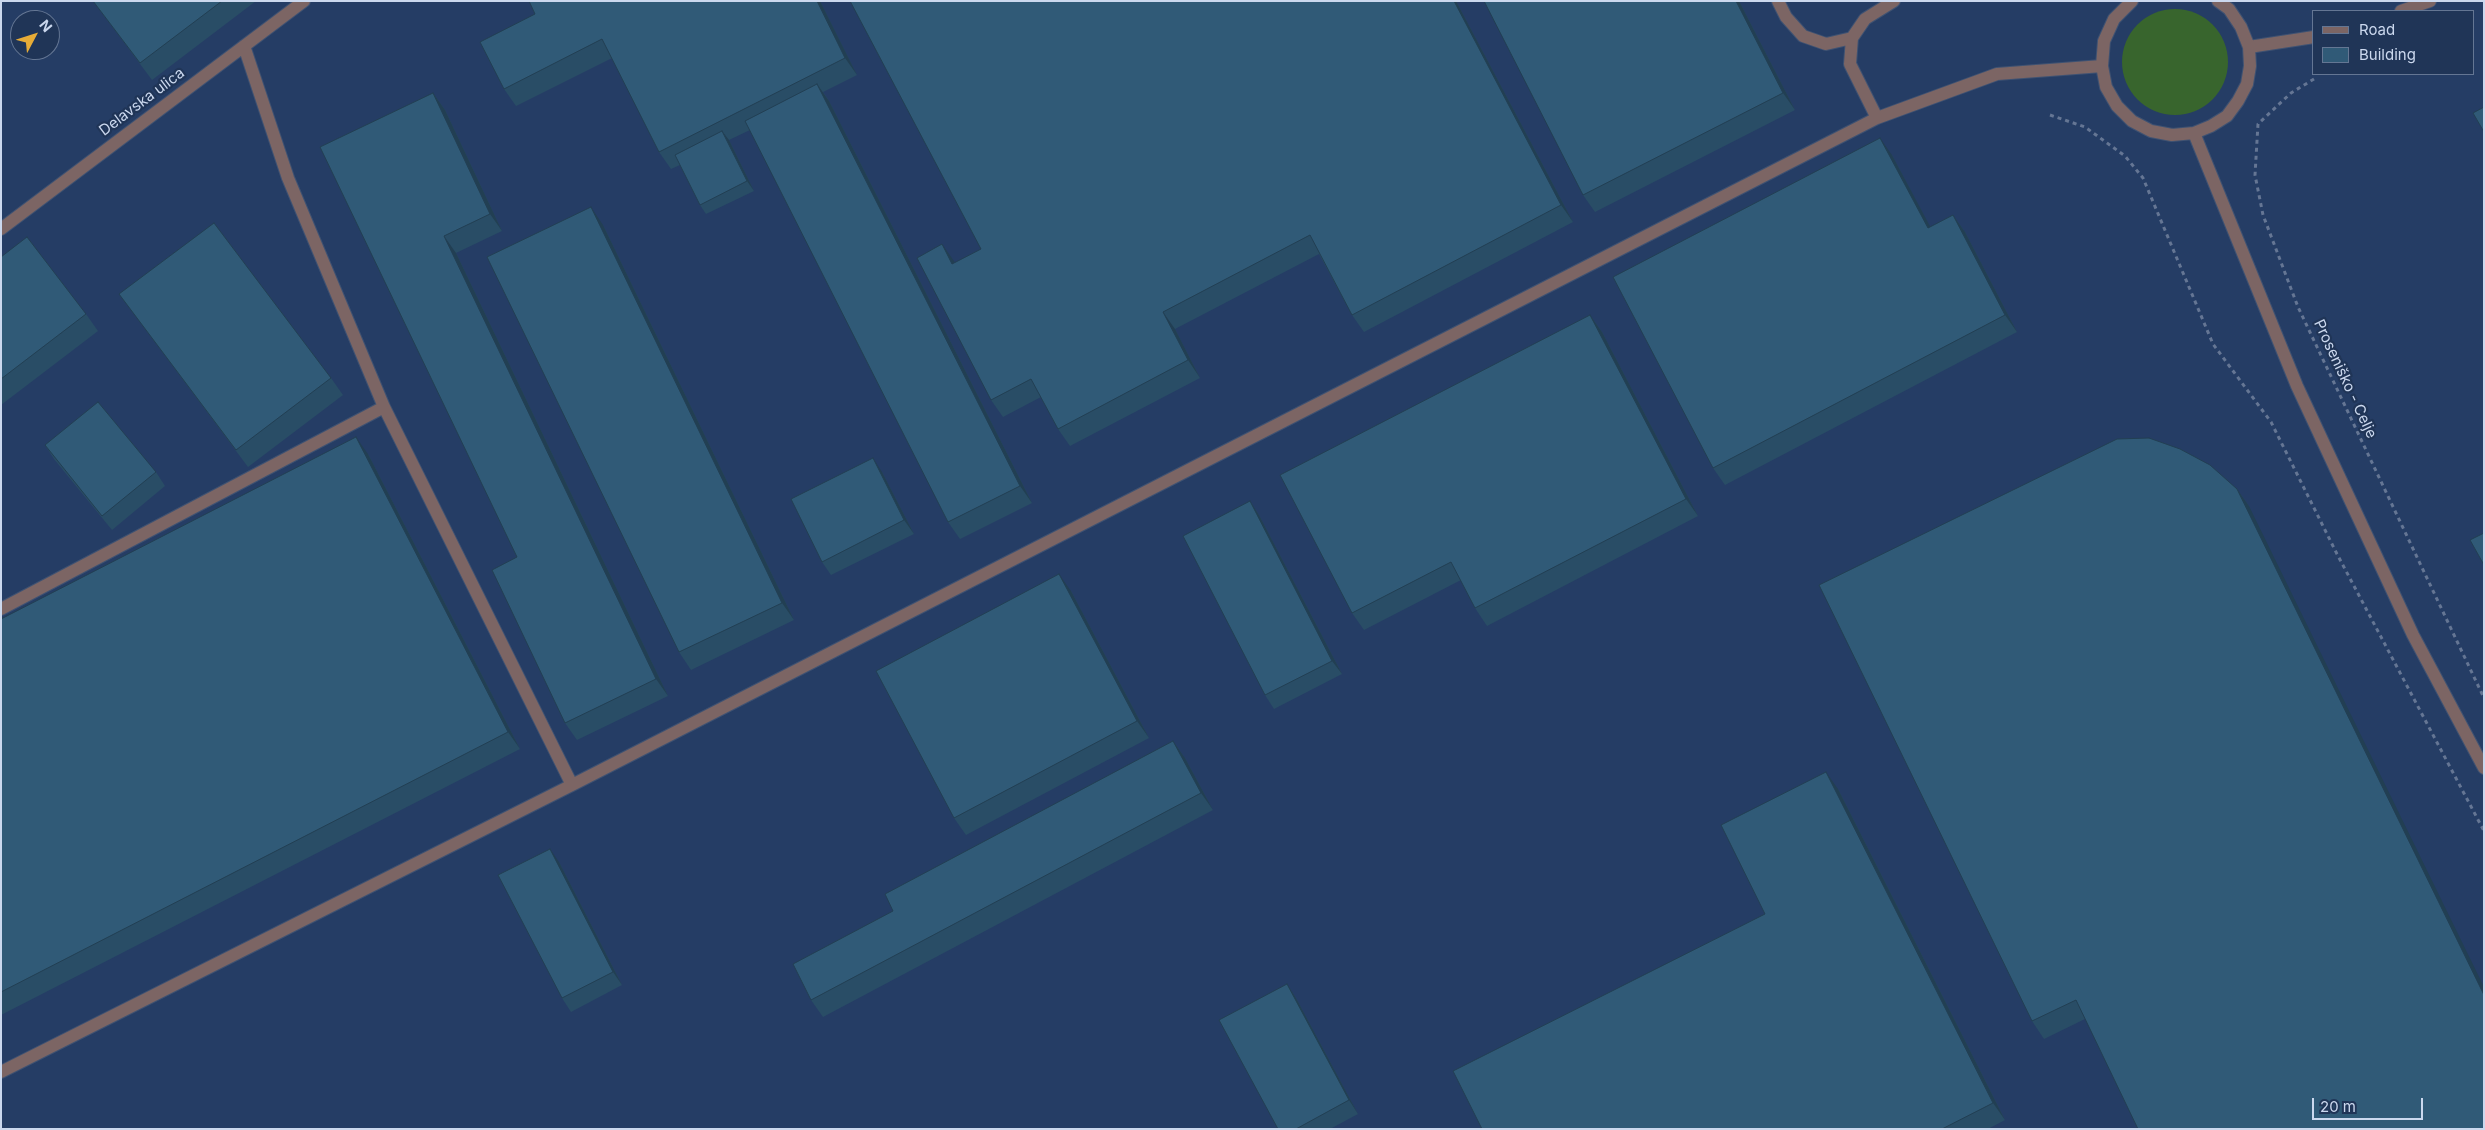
<!DOCTYPE html>
<html>
<head>
<meta charset="utf-8">
<style>
  body { margin:0 }
  #map { position:relative; width:2485px; height:1130px; overflow:hidden; background:#203557; font-family:Inter,sans-serif }
  canvas { display:block }
  .frame { position:absolute; inset:0; border:2px solid #cbd8ee; pointer-events:none }
  .legend { position:absolute; left:2312px; top:10px; width:162px; height:65px; box-sizing:border-box; background:#203557; border:1px solid #647693; margin:0; padding:6px 9px; list-style:none; font-size:15px; color:#cbd8ee }
  .legend li { display:flex; align-items:center; gap:10px; height:25px }
  .legend b { width:25px; border:1px solid #647693 }
  .north { position:absolute; left:10px; top:10px; width:50px; height:50px; box-sizing:border-box; background:#203557; border:1px solid #647693; border-radius:50%; rotate:50deg; font-size:14px; font-weight:700; line-height:20px; text-align:center; color:#cbd8ee }
  .north::after { content:''; display:block; margin:auto; width:18px; height:22px; background:#e7ac37; clip-path:polygon(50% 0,100% 100%,50% 72%,0 100%) }
  .scale { position:absolute; left:2312px; top:1098px; width:111px; height:22px; box-sizing:border-box; border:2px solid #cbd8ee; border-top:0; padding-left:6px; font-size:15px; line-height:18px; white-space:nowrap; color:#cbd8ee; -webkit-text-stroke:4px #203557; paint-order:stroke }
</style>
</head>
<body>
<div id="map">
<canvas width="2485" height="1130"></canvas>
<div class="frame"></div>
<ul class="legend">
<li><b style="height:6px;background:#7c6564"></b>Road</li>
<li><b style="height:14px;background:#305a77"></b>Building</li>
</ul>
<div class="north">N</div>
<div class="scale">20 m</div>
</div>
<script>
const ctx = document.querySelector('canvas').getContext('2d');
ctx.lineJoin = 'round';
function fillPath(path, color) {
  ctx.fillStyle = color;
  ctx.fill(path, 'evenodd');
}
function toPath(rows) {
  const path = new Path2D();
  for (const r of rows) {
    if (r.length === 3) {
      path.moveTo(r[0] + r[2], r[1]);
      path.arc(r[0], r[1], r[2], 0, 2 * Math.PI);
      continue;
    }
    path.moveTo(r[0], r[1]);
    for (let i = 2; i < r.length; i += 2) path.lineTo(r[i], r[i + 1]);
  }
  return path;
}
function strokePath(path, color, width, dash) {
  ctx.strokeStyle = color;
  ctx.lineWidth = width;
  ctx.lineCap = dash ? 'butt' : 'round';
  ctx.setLineDash(dash || []);
  ctx.stroke(path);
}
function write(font, color, halo, rows, align = 'center') {
  ctx.font = font + ' Inter,sans-serif';
  ctx.lineWidth = 4.5;
  ctx.setLineDash([]);
  ctx.textBaseline = 'middle';
  ctx.strokeStyle = halo;
  ctx.fillStyle = color;
  for (const [text, x, y, turn = 0] of rows) {
    ctx.save();
    ctx.translate(x, y);
    ctx.rotate((+turn || 0) * Math.PI / 180);
    ctx.textAlign = isNaN(turn) ? turn : align;
    if (halo) ctx.strokeText(text, 0, 0);
    ctx.fillText(text, 0, 0);
    ctx.restore();
  }
}
const built = toPath([
  [1,1,2484,1,2484,1129,1,1129],
  [2314,11,2474,11,2474,74,2314,74],
  [20,20,50,20,50,50,20,50]
]);
const green = toPath([
  [2175,62,53]
]);
const path = toPath([
  [2314,79,2291,93,2258,124,2255,175,2263,215,2298,307,2484,698],
  [2050,115,2085,127,2125,156,2143,178,2213,344,2271,422,2337,554,2484,831]
]);
const minor = toPath([
  [1778,1,1786,17,1803,36,1826,44,1852,38],
  [2132,1,2114,19,2104,41,2102,66,2106,87,2117,106,2132,121,2151,131,2172,135,2194,133,2211,126,2227,116,2238,101,2247,84,2250,66,2249,47,2241,27,2229,9,2218,1],
  [2401,11,2430,1],
  [244,46,288,178,384,407,572,785,1877,118,1997,74,2102,66],
  [2249,47,2314,37],
  [1877,118,1850,64,1852,38,1865,19,1894,1],
  [2194,133,2297,386,2413,635,2484,768],
  [1,229,304,1],
  [1,609,384,407],
  [1,1072,572,785]
]);
const wall = toPath([
  [93,1,256,1,152,80],
  [529,1,820,1,857,75,823,92,829,101,1032,503,960,539,948,522,750,130,729,140,754,191,706,214,700,205,680,165,671,169,659,152,612,58,516,106,504,89,535,14],
  [850,1,1456,1,1573,222,1364,332,1352,315,1319,254,1175,329,1200,378,1070,446,1058,429,1041,397,1003,417,991,400,981,249],
  [1739,1,1795,110,1595,212,1583,195],
  [433,93,445,110,502,231,456,253,668,696,577,740,565,723,517,557,320,147],
  [1892,155,1930,227,1953,215,1965,232,2017,332,1725,485,1713,468],
  [603,225,794,620,691,670,679,652],
  [1,257,86,314,98,331,1,405],
  [119,294,331,378,343,395,248,467],
  [1590,315,1602,332,1698,516,1487,626,1475,608,1461,580,1364,630,1352,613],
  [45,445,156,472,165,486,112,530,54,459],
  [368,454,520,749,1,1015,1,619],
  [882,472,914,534,831,575,822,562],
  [2237,489,2249,506,2085,1019,2044,1039,2032,1021],
  [1250,501,1259,515,1342,674,1274,709,1265,695],
  [1071,591,1149,738,966,835,954,818],
  [1173,741,1185,758,1213,810,823,1017,811,1000,893,911],
  [1838,789,2005,1120,1988,1129,1482,1129,1765,914],
  [559,862,622,985,571,1012,562,998],
  [1287,984,1296,998,1358,1114,1330,1129,1278,1129]
]);
const shadedWall = toPath([
  [817,1,820,1,857,75,845,58],
  [1454,1,1456,1,1573,222,1561,205],
  [1736,1,1739,1,1795,110,1783,93],
  [817,84,829,101,1032,503,1020,486],
  [433,93,445,110,502,231,490,214],
  [722,131,729,140,754,191,747,181],
  [1880,138,1892,155,1940,245,1928,228],
  [591,207,603,225,794,620,782,603],
  [1953,215,1965,232,2017,332,2005,315],
  [444,236,456,253,668,696,656,679],
  [942,244,954,261,964,281,952,264],
  [1163,312,1175,329,1200,378,1188,360],
  [1590,315,1602,332,1698,516,1686,499],
  [356,437,368,454,520,749,508,732],
  [873,458,882,472,914,534,904,520],
  [2237,489,2249,506,2484,987,2484,995],
  [1250,501,1259,515,1342,674,1332,661],
  [1059,574,1071,591,1149,738,1137,721],
  [1173,741,1185,758,1213,810,1201,793],
  [1826,772,1838,789,2005,1120,1993,1103],
  [550,849,559,862,622,985,613,972],
  [1287,984,1296,998,1358,1114,1349,1100]
]);
const building = toPath([
  [93,1,222,1,140,63,93,1],
  [529,1,817,1,845,58,659,152,602,39,504,89,480,42,535,14,529,1],
  [850,1,1454,1,1561,205,1352,315,1310,235,1163,312,1188,360,1058,429,1031,379,991,400,917,258,942,244,952,264,981,249,850,1],
  [1484,1,1736,1,1783,93,1583,195,1484,1],
  [817,84,1020,486,948,522,745,121,817,84],
  [433,93,490,214,444,236,656,679,565,723,492,570,517,557,320,147,433,93],
  [2484,107,2484,132,2473,113,2484,107],
  [722,131,747,181,700,205,675,155,722,131],
  [1880,138,1928,228,1953,215,2005,315,1713,468,1613,277,1880,138],
  [591,207,782,603,679,652,487,257,591,207],
  [214,223,331,378,236,450,119,294,214,223],
  [27,237,86,314,1,379,1,257,27,237],
  [1590,315,1686,499,1475,608,1451,562,1352,613,1280,475,1590,315],
  [98,402,156,472,102,516,45,445,98,402],
  [356,437,508,732,1,992,1,619,356,437],
  [2149,438,2180,449,2210,465,2237,489,2484,995,2484,1129,2138,1129,2076,1000,2032,1021,1819,585,2117,439,2149,438],
  [873,458,904,520,822,562,791,499,873,458],
  [1250,501,1332,661,1265,695,1183,536,1250,501],
  [2484,533,2484,565,2470,540,2484,533],
  [1059,574,1137,721,954,818,876,671,1059,574],
  [1173,741,1201,793,811,1000,793,964,893,911,885,894,1173,741],
  [1826,772,1993,1103,1942,1129,1482,1129,1453,1071,1765,914,1721,825,1826,772],
  [550,849,613,972,562,998,498,875,550,849],
  [1287,984,1349,1100,1296,1129,1278,1129,1219,1020,1287,984]
]);
const streetNames = [
  ["Delavska ulica",142,102,-37],
  ["Proseniško - Celje",2345,379,65]
];
fillPath(built, '#253d65');
fillPath(green, '#38652d');
strokePath(minor, '#3f5272', 14);
strokePath(path, '#657694', 3, [4, 4]);
strokePath(minor, '#7c6564', 12);
fillPath(wall, '#294d66');
fillPath(shadedWall, '#223f53');
fillPath(building, '#305a77');
strokePath(building, '#223f53', 1);
write('15px', '#cbd8ee', '#203557', streetNames);
</script>
</body>
</html>
